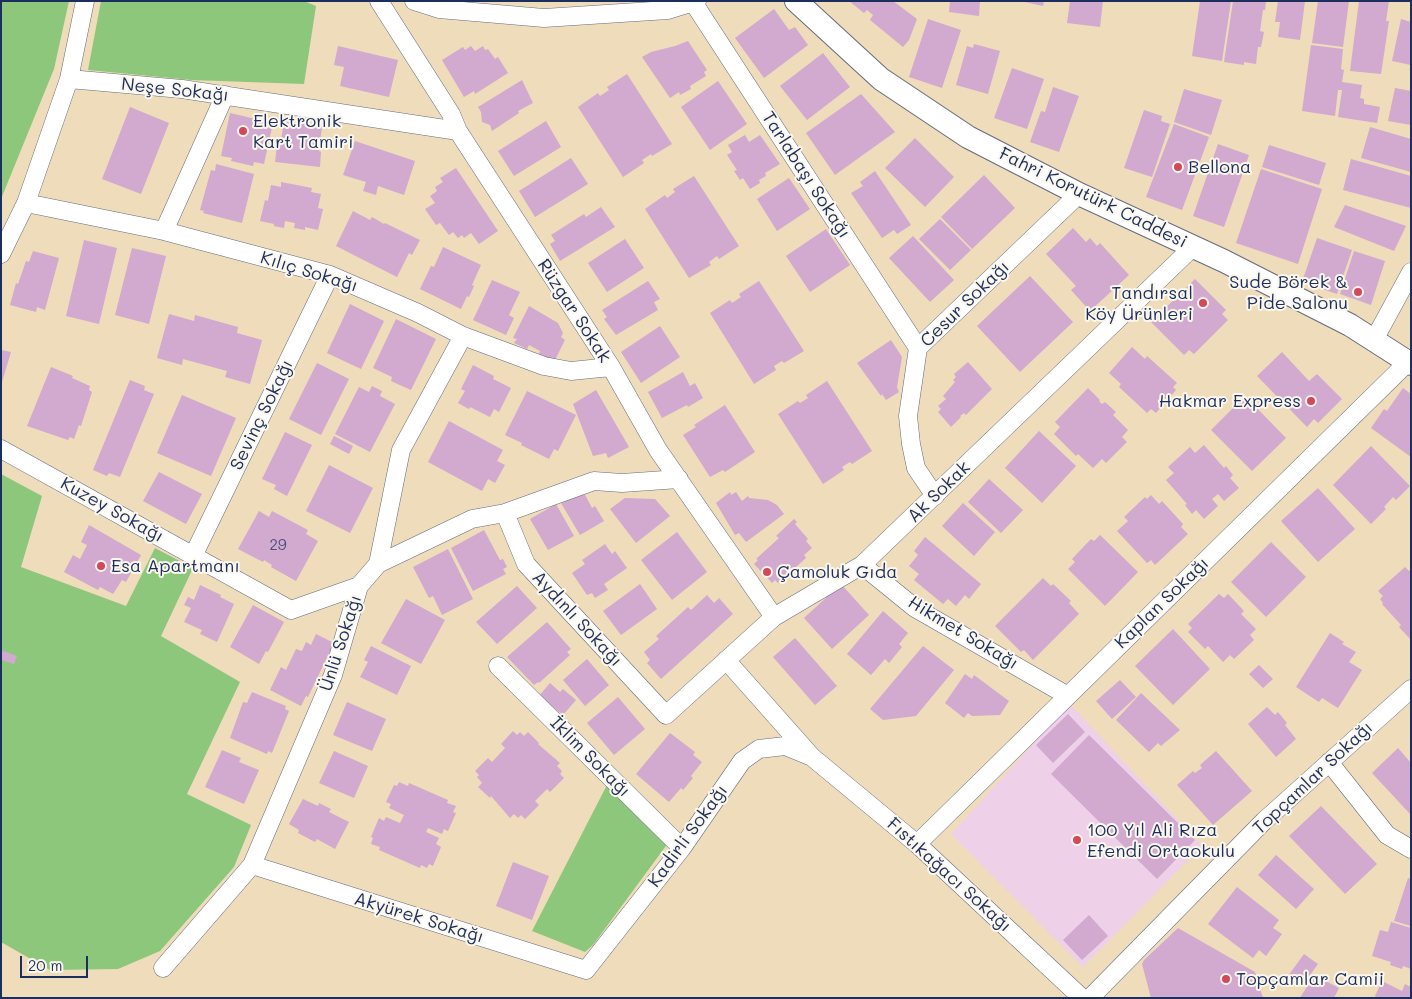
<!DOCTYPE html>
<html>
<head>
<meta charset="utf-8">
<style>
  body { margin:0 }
  #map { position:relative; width:1412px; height:999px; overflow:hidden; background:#eedcba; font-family:Mali,sans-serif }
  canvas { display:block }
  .frame { position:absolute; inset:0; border:2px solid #1b2f5e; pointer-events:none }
  .scale { position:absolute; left:20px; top:956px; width:68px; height:22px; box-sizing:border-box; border:2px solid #1b2f5e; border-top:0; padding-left:6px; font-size:15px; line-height:18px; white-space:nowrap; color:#1b2f5e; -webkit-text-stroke:4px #fbf7ec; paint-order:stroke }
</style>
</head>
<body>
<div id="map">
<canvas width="1412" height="999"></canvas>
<div class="frame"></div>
<div class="scale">20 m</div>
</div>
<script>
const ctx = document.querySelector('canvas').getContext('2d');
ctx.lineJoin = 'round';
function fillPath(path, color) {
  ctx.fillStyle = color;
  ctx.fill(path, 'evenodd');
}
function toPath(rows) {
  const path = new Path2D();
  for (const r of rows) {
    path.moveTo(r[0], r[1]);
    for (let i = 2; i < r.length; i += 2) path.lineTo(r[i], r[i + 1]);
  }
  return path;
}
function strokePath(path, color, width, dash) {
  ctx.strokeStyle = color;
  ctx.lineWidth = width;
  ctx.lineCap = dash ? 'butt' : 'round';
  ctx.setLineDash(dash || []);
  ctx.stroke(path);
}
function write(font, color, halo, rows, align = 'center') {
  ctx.font = font + ' Mali,sans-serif';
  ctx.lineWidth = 4;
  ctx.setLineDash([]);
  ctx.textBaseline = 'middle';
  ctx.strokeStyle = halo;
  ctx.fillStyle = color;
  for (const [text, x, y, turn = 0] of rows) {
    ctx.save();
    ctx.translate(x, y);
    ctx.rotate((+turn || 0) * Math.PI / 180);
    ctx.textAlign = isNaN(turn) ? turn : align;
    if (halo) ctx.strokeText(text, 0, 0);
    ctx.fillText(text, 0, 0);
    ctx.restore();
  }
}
const built = toPath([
  [1070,704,1202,846,1083,967,951,834]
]);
const green = toPath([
  [1,1,69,1,54,69,1,199],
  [101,1,304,1,316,6,304,84,192,80,88,70],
  [1,474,42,496,21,567,126,606,155,548,193,568,161,636,240,682,187,794,251,825,234,867,160,951,118,969,50,970,1,942],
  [608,783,671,839,593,945,585,952,532,931]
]);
const building = toPath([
  [849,1,893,1,917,19,909,40,903,47,870,20,873,15,867,10,864,13],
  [950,1,980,1,979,16,949,12],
  [1020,1,1044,1,1043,6],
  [1070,1,1103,1,1100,27,1067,23],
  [1200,1,1231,1,1222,61,1192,56],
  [1233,1,1266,1,1265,10,1263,10,1260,31,1264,32,1261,47,1258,47,1256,64,1244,62,1244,65,1224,62],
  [1278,1,1305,1,1300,40,1278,37,1280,22,1275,22],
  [1318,1,1349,1,1343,47,1312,43],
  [1359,1,1389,1,1386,21,1389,21,1381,74,1350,71],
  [774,9,789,30,795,27,808,45,764,78,735,38],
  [928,19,961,30,942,88,909,77],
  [1401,19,1411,22,1411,65,1392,61],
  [688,41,707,70,704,72,706,76,690,86,691,89,680,95,679,92,670,98,642,57,651,52,675,46],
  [974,44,1000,51,988,94,956,85,967,46,973,48],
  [1311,45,1343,49,1341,69,1344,70,1342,82,1362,85,1360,98,1364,99,1364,104,1380,107,1377,123,1338,117,1342,90,1338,90,1335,116,1302,111],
  [338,46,398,60,389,97,340,86,344,67,334,65],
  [471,46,475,51,483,46,485,50,488,49,495,59,498,57,508,73,475,94,474,91,464,97,442,60,463,47,465,50],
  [823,53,850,87,807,120,780,86],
  [1012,68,1044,79,1027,129,994,118],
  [627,74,672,144,652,156,651,154,642,160,644,163,623,177,578,107,598,93,600,96,609,90,607,87],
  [522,80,533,103,518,111,519,113,492,131,490,125,482,122,481,112,478,107],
  [718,81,747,124,710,150,681,107],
  [1053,87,1079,96,1059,152,1030,142,1041,111,1045,112],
  [1395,88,1411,91,1411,125,1388,121],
  [1184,89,1222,100,1211,135,1174,122],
  [861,94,895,132,835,175,806,133],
  [130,107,169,123,141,194,102,179],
  [1144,110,1162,116,1161,121,1170,124,1152,177,1124,168],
  [230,113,273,123,264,164,254,162,253,166,231,161,232,158,221,156],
  [284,121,322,126,319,151,321,152,320,167,275,162,277,146,280,147],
  [546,121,561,147,514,176,498,151],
  [1174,124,1209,137,1182,210,1146,197],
  [1370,127,1411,139,1411,172,1361,158],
  [745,135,749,142,760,135,780,164,765,173,766,176,759,180,760,183,750,189,743,178,740,180,734,171,737,170,727,155,732,152,728,145],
  [915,138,954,177,925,207,885,168],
  [355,141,415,161,404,195,378,186,376,195,363,191,366,182,343,175],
  [1218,144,1249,155,1224,227,1193,216],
  [1269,145,1326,163,1319,185,1262,167],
  [571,158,588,184,535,217,519,191],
  [1351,159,1411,176,1411,208,1343,190],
  [216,164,254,174,242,223,203,213,204,211,200,210,211,170,215,171],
  [456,168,498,231,479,244,471,233,464,238,462,235,458,238,453,232,449,235,440,223,436,225,425,209,435,203,430,196,437,191,435,187,443,182,440,178],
  [1261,169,1322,189,1298,264,1236,243],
  [875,171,911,225,897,234,894,230,882,238,851,193,863,186,860,182],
  [984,175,1015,208,972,249,941,217],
  [694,176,739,246,719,259,717,256,709,262,711,265,689,278,645,209,665,195,667,198,675,192,673,189],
  [789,178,810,209,777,231,757,199],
  [281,182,312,188,311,192,321,194,318,208,323,209,318,230,305,227,305,230,294,228,295,223,285,221,284,228,274,226,274,224,260,221,265,200,268,201,271,185,281,187],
  [1345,205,1406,226,1394,251,1334,227],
  [601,207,615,227,560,261,550,244,555,241,551,235,584,214,586,217],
  [353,211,370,220,372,217,384,224,385,223,420,240,412,255,409,253,397,277,336,246],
  [940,219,971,250,950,270,919,239],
  [1073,228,1086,242,1090,238,1097,246,1100,243,1129,275,1090,311,1071,290,1076,286,1046,254],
  [826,229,850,265,810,292,786,256],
  [913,236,954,280,930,302,889,258],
  [1317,238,1352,250,1337,294,1302,282],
  [625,239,644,268,607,292,588,263],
  [84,240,117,248,99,324,66,316],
  [443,247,481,265,472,285,474,286,469,297,467,296,461,309,420,289,431,266,434,267],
  [132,248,166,256,149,324,115,315],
  [33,251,59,258,45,310,37,307,36,312,10,305,16,283,18,284,26,261,29,262],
  [1354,251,1385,261,1371,305,1340,294],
  [1030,276,1073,322,1020,372,977,326],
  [1195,279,1226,310,1222,314,1228,320,1194,354,1189,350,1184,355,1151,322],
  [492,280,520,292,509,315,514,318,506,335,473,320],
  [648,281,660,299,654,302,658,310,616,335,604,319,607,317,602,310],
  [759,281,804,351,784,363,782,361,774,366,776,370,754,384,710,313,730,300,732,303,741,297,739,294],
  [350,304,384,321,361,369,327,353],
  [529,306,558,323,563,333,561,337,565,340,555,360,550,358,549,361,538,356,540,351,529,345,527,349,514,343,517,339,513,338],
  [169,314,194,321,195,315,238,327,237,333,262,340,250,384,225,377,227,371,183,359,182,365,157,358],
  [396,319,436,339,411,390,391,381,392,377,373,368],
  [660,326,680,357,641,383,621,352],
  [891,340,902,357,897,387,899,392,886,400,882,394,881,396,857,363],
  [1132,347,1145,359,1147,356,1177,383,1173,387,1176,390,1156,413,1151,409,1147,413,1119,387,1121,384,1109,373],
  [1,350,11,352,2,382,1,382],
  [1282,352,1309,381,1317,374,1342,399,1318,423,1314,419,1307,427,1257,376],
  [968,362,992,389,966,415,964,413,960,416,961,417,951,427,938,412,941,409,938,406,946,399,943,396,955,382,953,380,956,377,954,374],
  [317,363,349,379,321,435,289,419],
  [473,365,494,376,493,379,511,388,499,412,494,409,490,417,470,407,469,409,458,403,465,391,461,389],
  [51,367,73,376,72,378,90,386,89,390,92,392,81,426,79,425,74,439,70,437,68,440,27,426],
  [683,372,690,386,695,383,703,398,688,407,687,405,662,418,648,392],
  [130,380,145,386,144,390,154,394,120,477,109,473,107,476,93,470],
  [827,381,872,451,852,464,850,462,842,467,844,470,823,484,778,414,798,401,800,403,808,398,806,395],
  [372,386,382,391,380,396,395,404,370,452,335,434,359,387,369,392],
  [1088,388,1100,400,1099,401,1102,404,1105,402,1116,412,1113,415,1128,430,1122,437,1127,442,1106,463,1102,459,1093,468,1078,454,1076,456,1054,434,1060,427,1055,422],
  [1403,388,1411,394,1411,457,1371,428,1384,409,1387,411],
  [596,390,629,447,608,458,606,453,593,456,573,404],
  [527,391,576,415,558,451,554,449,549,459,521,445,522,443,505,435],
  [182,395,236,418,211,476,157,453],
  [1245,396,1286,438,1252,471,1211,430],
  [725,405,755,452,725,472,723,470,710,477,683,435,696,427,694,425],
  [449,421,503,450,497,461,505,465,495,483,488,479,482,491,428,462],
  [1039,431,1076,466,1042,503,1005,468],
  [285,432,312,445,287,496,274,489,276,485,262,479],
  [334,436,353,446,349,454,330,444],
  [1204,445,1224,468,1226,466,1233,475,1230,478,1239,488,1224,501,1218,494,1212,499,1218,506,1204,519,1196,510,1192,514,1185,505,1187,504,1166,480,1174,473,1168,467,1190,447,1195,453],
  [1371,446,1410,486,1396,500,1393,497,1384,507,1386,509,1371,524,1333,485],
  [329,465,373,488,350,533,306,511],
  [159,472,202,494,186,524,143,501],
  [989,479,1023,510,1001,533,968,502],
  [1318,488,1355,529,1318,562,1281,521],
  [583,491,592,508,595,506,604,521,580,535,561,503],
  [730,492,731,495,736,492,742,501,748,496,749,498,768,500,777,505,784,514,746,542,739,533,735,535,716,503],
  [1151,495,1159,504,1162,501,1183,524,1181,527,1188,534,1155,565,1151,560,1147,563,1117,531,1128,521,1124,517,1145,497,1147,499],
  [625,498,655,499,670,516,636,543,610,509],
  [963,503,995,532,974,556,942,526],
  [556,504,574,536,548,550,530,519],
  [259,511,269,517,272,511,308,530,306,534,318,541,296,581,271,567,272,565,264,560,263,562,238,549],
  [794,519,797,522,795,524,808,539,806,541,812,548,804,555,806,558,778,583,775,580,772,583,754,564,758,560,756,559,779,538,776,536],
  [89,525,141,555,126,582,122,580,113,594,100,587,98,590,64,572,73,555,80,559,87,545,81,542],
  [484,530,500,560,503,559,507,567,503,569,506,574,473,591,451,548],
  [677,532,707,572,672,600,641,560],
  [1100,535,1138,572,1105,606,1068,569,1075,562,1072,559,1091,539,1094,541],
  [925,537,981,584,969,599,965,595,956,606,948,599,943,604,914,580,919,574,909,566,918,555,914,551],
  [1271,542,1306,577,1266,617,1231,582],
  [605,544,612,554,615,551,627,568,604,584,608,590,595,598,592,593,587,595,572,573,585,564,582,560],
  [448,549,473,599,442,615,433,596,429,598,413,567],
  [1405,567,1409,571,1411,569,1411,640,1399,627,1401,625,1382,604,1383,603,1380,599,1383,596,1378,591],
  [1043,578,1051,586,1053,584,1071,601,1069,603,1079,614,1033,660,1024,650,1021,652,995,626],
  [640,584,657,609,621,635,603,611],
  [841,584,869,615,832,649,804,618],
  [200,585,221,595,220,597,234,604,217,642,200,634,202,630,184,622,191,608,184,605,188,597,194,600],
  [517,586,537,608,497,644,476,622],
  [1219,594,1224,598,1228,594,1244,611,1241,614,1256,629,1250,635,1254,640,1234,659,1230,655,1223,662,1208,646,1205,649,1188,632,1192,628,1188,624],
  [707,595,714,603,719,598,733,614,661,679,647,663,650,660,644,652,659,639,656,636,688,607,691,610],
  [406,599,445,620,421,664,381,643],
  [253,605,284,622,268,652,266,651,259,664,230,647],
  [883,611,908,633,899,644,902,647,889,663,885,659,871,675,847,654],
  [547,622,571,649,567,652,570,655,539,683,538,682,534,685,507,657],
  [1173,629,1210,669,1173,705,1135,666],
  [1330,633,1344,642,1342,644,1356,652,1349,662,1362,670,1338,708,1322,698,1319,702,1296,687],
  [316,634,334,643,308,697,306,696,301,706,270,690,281,667,286,670,296,649,302,651,306,642,311,645],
  [795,638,837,686,815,705,773,657],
  [371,646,411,666,397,695,360,677,368,662,364,660],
  [923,646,954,670,916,716,883,720,870,709],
  [1,650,17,656,14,664,1,660],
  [587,659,609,685,585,706,563,680],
  [1259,665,1273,679,1263,688,1249,674],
  [965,674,972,679,974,675,1009,701,1000,715,972,716,968,713,964,718,945,703],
  [1120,680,1136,697,1112,719,1096,701],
  [550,683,560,692,563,689,576,700,563,715,539,696],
  [252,692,286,706,285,709,289,711,272,753,268,751,267,754,230,738,243,702,247,703],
  [1141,693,1180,730,1161,746,1158,743,1149,752,1116,720],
  [618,697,645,729,614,755,587,723],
  [347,702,386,719,372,751,333,735],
  [1267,707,1275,715,1278,712,1287,723,1285,725,1296,739,1276,757,1248,724],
  [1068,714,1085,732,1053,763,1036,745],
  [513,731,517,735,520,732,524,736,528,732,539,743,538,744,560,763,557,766,562,771,560,774,564,778,550,792,547,789,535,801,539,805,525,819,521,815,518,818,514,814,510,818,491,796,490,798,478,787,482,783,477,777,479,775,475,771,488,758,492,762,505,748,501,744],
  [670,733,695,752,693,755,702,762,691,776,693,778,683,790,681,788,669,802,636,774],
  [1089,735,1195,840,1157,879,1051,774],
  [1398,748,1411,763,1411,815,1372,773],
  [222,750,241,758,239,762,259,770,244,804,205,787],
  [334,751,368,766,354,798,319,783],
  [1216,751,1252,791,1213,825,1177,785,1193,771,1195,773,1202,768,1200,765],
  [399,782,408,786,409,783,448,800,447,803,456,806,453,812,456,813,448,831,444,829,442,834,428,828,426,832,439,838,436,844,441,847,433,866,429,864,427,868,421,865,420,868,379,850,380,847,371,844,373,838,371,837,379,818,384,821,386,817,400,823,404,815,389,808,391,804,386,802,394,785,397,786],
  [303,799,318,806,319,803,331,809,329,812,349,822,335,849,317,839,315,842,298,833,299,830,289,824],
  [1321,806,1377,864,1345,894,1289,836],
  [1276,855,1314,889,1296,909,1258,875],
  [513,862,549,876,532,920,496,906],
  [1408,878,1411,879,1411,926,1394,921],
  [1237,887,1279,920,1273,928,1282,934,1266,956,1259,950,1253,958,1208,924],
  [1089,915,1108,936,1082,960,1063,940],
  [1391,922,1411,928,1411,969,1403,966,1402,969,1390,965,1391,962,1372,956,1380,930,1388,932],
  [1178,928,1255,972,1263,998,1151,998,1142,964,1144,960],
  [1304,954,1318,964,1302,986,1288,976],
  [1314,975,1339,988,1334,998,1300,998],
  [1382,981,1402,991,1405,984,1411,987,1411,998,1377,998,1375,996]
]);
const minor = toPath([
  [379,1,451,114,458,131,611,367,658,450,774,617],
  [414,1,439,9,544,18,668,10,697,1],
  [693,2,918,348],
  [69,79,182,89,458,131],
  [26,203,164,231,330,275,418,313,463,336,544,366,571,371,611,367],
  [164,231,225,95],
  [1,254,26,203,69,79,85,1],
  [1374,340,1411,272],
  [1,449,291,610,359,586],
  [935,496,916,468,911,444,908,416,918,348,1079,194],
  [505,513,526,564,666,715,774,617,862,565,1193,247],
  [194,554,330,275],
  [378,564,401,450,463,336],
  [862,565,915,608,1068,696],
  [726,660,812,757,917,844,1082,998],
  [498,666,682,848],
  [1329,762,1387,835,1411,849],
  [917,844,1408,362],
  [252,865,586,970,682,848,742,761,759,749,785,746,812,757],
  [163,968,252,865,333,675,359,586,378,564,472,519,505,513,594,481,622,483,679,479],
  [1090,998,1264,821,1411,689]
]);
const tertiary = toPath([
  [796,1,881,79,968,137,1079,194,1224,261,1350,325,1411,364]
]);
const markers = [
  [243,131,5,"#d1495b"],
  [1178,167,5,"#d1495b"],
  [1358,292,5,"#d1495b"],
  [1203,303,5,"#d1495b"],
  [1311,401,5,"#d1495b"],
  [101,566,5,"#d1495b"],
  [767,572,5,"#d1495b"],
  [1077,840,5,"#d1495b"],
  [1226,979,5,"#d1495b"]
];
const numberNames = [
  ["29",278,545]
];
const streetNames = [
  ["Neşe Sokağı",175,90,6],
  ["Tarlabaşı Sokağı",806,175,57],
  ["Fahri Korutürk Caddesi",1093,198,26],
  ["Kılıç Sokağı",309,272,17],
  ["Cesur Sokağı",965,304,-44],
  ["Rüzgar Sokak",574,311,57],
  ["Sevinç Sokağı",262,415,-64],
  ["Ak Sokak",939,492,-44],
  ["Kuzey Sokağı",112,510,29],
  ["Kaplan Sokağı",1162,603,-44],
  ["Aydınlı Sokağı",577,619,47],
  ["Hikmet Sokağı",963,633,31],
  ["Ünlü Sokağı",341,643,-72],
  ["İklim Sokağı",590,757,45],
  ["Topçamlar Sokağı",1313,778,-43],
  ["Kadirli Sokağı",688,836,-54],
  ["Fıstıkağacı Sokağı",949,875,42],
  ["Akyürek Sokağı",419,918,17]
];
const poiNames = [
  ["Elektronik",253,121],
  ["Kart Tamiri",253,142],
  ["Bellona",1188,167],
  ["Sude Börek &",1348,282,"right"],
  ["Pide Salonu",1348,303,"right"],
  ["Tandırsal",1193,293,"right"],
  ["Köy Ürünleri",1193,314,"right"],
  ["Hakmar Express",1301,401,"right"],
  ["Esa Apartmanı",111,566],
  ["Çamoluk Gıda",777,572],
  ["100 Yıl Ali Rıza",1087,830],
  ["Efendi Ortaokulu",1087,851],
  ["Topçamlar Camii",1236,979]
];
fillPath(built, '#eed0e8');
fillPath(green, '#8cc77c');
fillPath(building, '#d2a9cf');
strokePath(minor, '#656c7e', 19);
strokePath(tertiary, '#656c7e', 24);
strokePath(minor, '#fff', 18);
strokePath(tertiary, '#fff', 22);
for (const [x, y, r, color] of markers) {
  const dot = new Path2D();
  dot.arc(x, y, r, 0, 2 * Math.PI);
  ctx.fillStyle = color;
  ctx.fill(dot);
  strokePath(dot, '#fbf7ec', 2);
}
write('15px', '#494e7a', null, numberNames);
write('18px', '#1b2f5e', '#fbf7ec', streetNames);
write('18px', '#1b2f5e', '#fbf7ec', poiNames, 'left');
</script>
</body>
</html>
